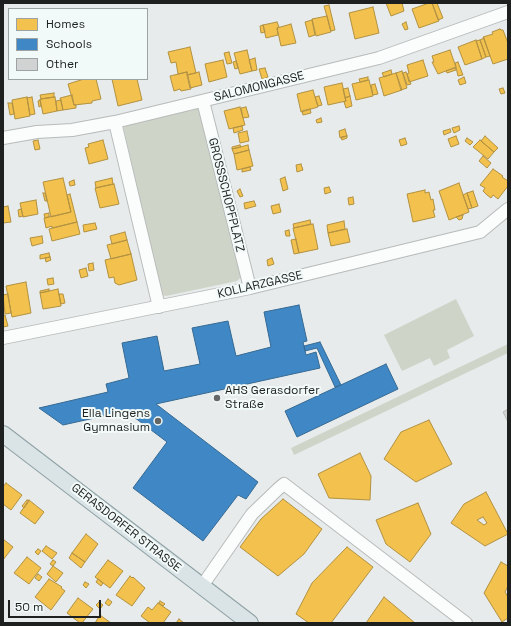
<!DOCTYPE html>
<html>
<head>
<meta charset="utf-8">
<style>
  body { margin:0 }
  #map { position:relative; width:511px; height:626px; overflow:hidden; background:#e7ebeb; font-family:"Space Grotesk",sans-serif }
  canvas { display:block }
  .frame { position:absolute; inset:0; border:4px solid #1d201f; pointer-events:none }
  .legend { position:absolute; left:8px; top:8px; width:140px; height:72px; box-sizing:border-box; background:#f2faf9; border:1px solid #9da3a2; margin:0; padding:5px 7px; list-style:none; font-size:12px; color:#1d201f }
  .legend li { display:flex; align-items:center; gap:8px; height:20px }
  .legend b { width:20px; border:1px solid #9da3a2 }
  .scale { position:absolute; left:8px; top:600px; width:93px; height:18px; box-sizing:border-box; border:2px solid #1d201f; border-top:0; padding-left:5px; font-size:12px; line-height:14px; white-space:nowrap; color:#1d201f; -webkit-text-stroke:3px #f2faf9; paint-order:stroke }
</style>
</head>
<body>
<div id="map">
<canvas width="511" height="626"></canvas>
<div class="frame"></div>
<ul class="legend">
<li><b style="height:11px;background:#f2c14e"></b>Homes</li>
<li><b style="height:11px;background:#3f88c5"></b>Schools</li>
<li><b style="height:11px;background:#d0d3d2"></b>Other</li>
</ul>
<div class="scale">50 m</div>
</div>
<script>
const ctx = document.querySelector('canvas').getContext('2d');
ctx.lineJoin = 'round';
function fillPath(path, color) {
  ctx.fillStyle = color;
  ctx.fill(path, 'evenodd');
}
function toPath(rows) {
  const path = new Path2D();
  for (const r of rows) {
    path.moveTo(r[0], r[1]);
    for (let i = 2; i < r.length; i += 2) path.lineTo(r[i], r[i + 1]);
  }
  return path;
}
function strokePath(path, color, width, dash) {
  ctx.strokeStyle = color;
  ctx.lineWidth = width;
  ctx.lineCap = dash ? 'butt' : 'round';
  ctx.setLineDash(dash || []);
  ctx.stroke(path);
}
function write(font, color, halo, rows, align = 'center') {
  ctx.font = font + ' "Space Grotesk",sans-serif';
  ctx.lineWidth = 4;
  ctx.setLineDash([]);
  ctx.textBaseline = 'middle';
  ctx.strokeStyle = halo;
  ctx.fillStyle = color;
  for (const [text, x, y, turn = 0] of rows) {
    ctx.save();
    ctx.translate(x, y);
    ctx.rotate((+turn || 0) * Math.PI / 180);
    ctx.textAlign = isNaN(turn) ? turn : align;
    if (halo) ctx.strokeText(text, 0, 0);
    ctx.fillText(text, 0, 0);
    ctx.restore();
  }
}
const green = toPath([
  [200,108,241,277,237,281,166,296,162,295,150,252,149,239,123,125],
  [456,299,474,336,447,350,450,358,434,366,430,358,402,371,384,335],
  [508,344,508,353,294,455,291,448]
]);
const homes = toPath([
  [386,3,402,3,404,11,391,16,386,3],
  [429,3,432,3,439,21,419,28,412,9,429,3],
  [432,3,437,3,443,18,438,20,432,3],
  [329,5,335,30,331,31,324,6,329,5],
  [373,7,379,33,355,39,349,13,373,7],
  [327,16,331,32,316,36,312,19,327,16],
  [312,20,315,35,309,37,305,22,312,20],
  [277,22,279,27,277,28,278,35,266,38,263,25,277,22],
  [406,22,408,29,405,30,402,24,406,22],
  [291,24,296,43,281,46,277,28,291,24],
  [263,25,265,32,261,33,260,26,263,25],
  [500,29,501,30,503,30,508,43,508,59,493,64,483,37,493,34,492,32,500,29],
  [484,38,490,56,486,57,480,40,484,38],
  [476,40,482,59,465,65,458,47,476,40],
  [480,40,486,57,482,59,476,41,480,40],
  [190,47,196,73,187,75,187,72,178,74,176,62,171,63,168,52,190,47],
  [247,50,252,71,240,74,234,53,247,50],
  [450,50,456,67,438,74,432,62,434,62,432,56,450,50],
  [229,52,232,63,227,64,224,53,229,52],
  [255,58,257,70,252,71,249,60,255,58],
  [223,60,227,77,209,82,205,64,223,60],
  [423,60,428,76,409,82,407,74,409,73,407,65,423,60],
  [236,61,238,68,235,69,233,62,236,61],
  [458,62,463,75,458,76,455,63,458,62],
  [265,68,268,77,262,79,259,69,265,68],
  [455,68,456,70,447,73,446,71,455,68],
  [391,70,392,74,384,77,382,73,391,70],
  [402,71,407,88,401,90,396,73,402,71],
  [187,72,191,89,181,91,180,89,174,91,170,76,187,72],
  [199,72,202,85,190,88,187,75,199,72],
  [406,72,411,84,407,85,403,73,406,72],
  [396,73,402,90,384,96,379,78,396,73],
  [368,77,368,80,360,82,359,79,368,77],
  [464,77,466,83,460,85,458,80,464,77],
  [84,79,96,79,101,99,92,101,92,103,74,105,68,84,84,79],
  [112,79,137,79,142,100,118,106,112,79],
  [369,80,373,96,356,100,352,84,369,80],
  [342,83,346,101,328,105,324,87,342,83],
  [375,84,378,94,373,95,371,85,375,84],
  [348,88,350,96,345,98,343,89,348,88],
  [503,88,505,93,501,94,499,89,503,88],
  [313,90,318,107,301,112,297,94,313,90],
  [54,93,54,97,41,99,40,95,54,93],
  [72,95,74,105,76,105,76,108,63,110,60,98,72,95],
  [319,96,322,105,318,106,315,97,319,96],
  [350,96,352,106,346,108,344,102,346,101,345,98,350,96],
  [27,97,30,116,15,119,12,100,27,97],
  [32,97,35,114,30,115,27,98,32,97],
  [55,97,57,111,43,114,40,99,55,97],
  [40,100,41,106,39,107,38,101,40,100],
  [61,100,63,110,57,111,56,101,61,100],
  [8,103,12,103,14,114,10,115,8,103],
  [240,107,245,125,229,129,224,111,240,107],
  [246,107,249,117,243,118,241,108,246,107],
  [310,109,311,113,303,115,302,111,310,109],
  [321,118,322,122,317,123,316,120,321,118],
  [242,126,243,130,234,133,233,128,242,126],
  [459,126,460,130,454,133,452,128,459,126],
  [345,129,347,136,340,138,339,131,345,129],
  [450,129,451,132,444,135,443,131,450,129],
  [247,131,249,141,240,143,238,133,247,131],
  [347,136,347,138,342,140,341,137,347,136],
  [456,136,459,144,451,147,448,139,456,136],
  [485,136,498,148,494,152,481,141,485,136],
  [405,138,407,144,401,146,399,140,405,138],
  [467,138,473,142,470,145,465,141,467,138],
  [38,140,40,149,35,150,33,141,38,140],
  [103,140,108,159,89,164,85,148,89,147,88,144,103,140],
  [480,140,494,152,488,159,473,147,480,140],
  [240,145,241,147,232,149,232,147,240,145],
  [248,145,249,150,234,154,232,149,248,145],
  [249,150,253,166,237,170,234,154,249,150],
  [483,156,491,163,487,168,479,161,483,156],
  [301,164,303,170,297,172,296,165,301,164],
  [250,167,251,170,242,172,242,169,250,167],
  [493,169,503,176,502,177,508,181,508,186,498,199,493,195,491,198,487,195,483,191,485,188,480,185,493,169],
  [285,177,288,189,283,191,280,179,285,177],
  [63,178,71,212,51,217,43,182,63,178],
  [112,178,113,184,96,188,95,182,112,178],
  [74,180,75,185,70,186,69,182,74,180],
  [459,183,469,212,449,220,439,191,459,183],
  [114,184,119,204,100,208,95,188,114,184],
  [329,187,331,192,325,194,324,188,329,187],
  [240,189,243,196,240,197,237,191,240,189],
  [425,190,425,193,429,192,431,200,433,199,435,210,433,210,435,217,413,222,407,194,425,190],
  [473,191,478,206,472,208,467,193,473,191],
  [43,193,45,193,47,201,45,201,43,193],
  [467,193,472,208,468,209,463,195,467,193],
  [70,194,77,222,52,228,52,226,46,228,44,218,71,212,67,195,70,194],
  [353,197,354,204,349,205,348,198,353,197],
  [36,200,38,214,23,217,20,203,36,200],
  [254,201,256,206,245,209,244,203,254,201],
  [279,204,281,212,273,214,271,206,279,204],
  [8,206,11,222,3,223,3,207,8,206],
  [21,209,23,216,19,217,18,210,21,209],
  [49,213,49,217,45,218,44,214,49,213],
  [463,215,462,219,459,220,456,217,463,215],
  [310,220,311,224,294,228,293,224,310,220],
  [344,221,345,229,328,233,327,225,344,221],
  [77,222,80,234,52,241,49,229,77,222],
  [95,223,97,229,84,232,83,225,95,223],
  [313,224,318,249,299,253,293,228,313,224],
  [347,229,350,242,331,246,328,233,347,229],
  [289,230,290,236,286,236,285,231,289,230],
  [125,232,127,240,112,244,110,236,125,232],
  [42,236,43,243,32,246,30,238,42,236],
  [296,239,299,253,294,254,291,240,296,239],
  [127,240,131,254,111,259,107,245,127,240],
  [49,253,50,257,40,259,40,255,49,253],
  [131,254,137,280,119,285,115,283,114,277,109,278,105,260,131,254],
  [50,257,51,260,46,262,45,258,50,257],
  [272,258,274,264,268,266,267,260,272,258],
  [93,263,94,270,89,271,88,264,93,263],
  [86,268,88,276,81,278,79,270,86,268],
  [53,278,54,284,48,285,47,279,53,278],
  [26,282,31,313,12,317,6,286,26,282],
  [49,289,49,291,40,293,40,291,49,289],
  [58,289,61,306,43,309,40,293,58,289],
  [8,294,11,313,5,314,3,295,8,294],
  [59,294,63,294,65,303,61,304,59,294],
  [3,315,5,315,8,326,3,327,3,315],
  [429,420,452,464,416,482,384,459,401,432,429,420],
  [360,453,371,476,370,500,329,498,318,474,360,453],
  [6,483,22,495,11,510,3,504,3,487,6,483],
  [486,492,508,534,485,546,451,523,464,504,486,492],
  [483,517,487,523,484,525,477,520,483,517],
  [283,499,322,529,304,554,278,576,240,547,261,519,283,499],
  [27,500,29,501,24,508,22,506,27,500],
  [29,500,44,512,35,524,20,513,29,500],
  [418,503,431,534,410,562,386,544,376,520,418,503],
  [86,534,98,544,85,562,72,553,86,534],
  [3,539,13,547,3,560,3,539],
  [46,546,57,553,52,559,42,551,46,546],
  [347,547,373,567,331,623,309,623,296,614,312,583,347,547],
  [38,549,41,551,38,555,35,552,38,549],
  [72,553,85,562,81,568,69,558,72,553],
  [27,557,41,568,29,584,14,573,27,557],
  [53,560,56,562,53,566,50,564,53,560],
  [108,560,123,571,110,588,95,577,108,560],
  [501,562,508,566,508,586,505,592,508,597,508,618,502,622,484,593,501,562],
  [53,566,63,573,56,582,47,574,53,566],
  [38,574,42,577,39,581,35,578,38,574],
  [130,576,132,578,133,577,145,588,132,606,116,595,130,576],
  [49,579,62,587,61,588,65,591,51,610,35,597,49,579],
  [98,579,103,583,101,586,96,582,98,579],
  [85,582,89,584,86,588,83,585,85,582],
  [384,597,415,623,366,623,384,597],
  [78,598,93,609,82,623,80,623,67,613,78,598],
  [108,599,112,602,109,606,105,603,108,599],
  [160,601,165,604,163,606,159,603,160,601],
  [99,602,103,605,100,609,96,605,99,602],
  [158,603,171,612,163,623,150,623,141,616,148,607,152,610,158,603],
  [100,615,111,623,95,623,100,615],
  [179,619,184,623,176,623,179,619]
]);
const schools = toPath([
  [299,305,307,341,303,342,306,355,316,352,320,368,156,404,258,482,246,499,238,495,203,541,133,488,167,442,126,411,63,425,39,408,108,392,106,384,129,378,122,343,157,336,164,371,200,364,192,328,228,321,236,356,271,347,264,312,299,305],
  [320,342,341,385,335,387,317,348,305,351,304,346,320,342],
  [386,364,398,389,297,437,285,411,386,364]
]);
const building = toPath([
  [508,409,508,422,503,412,508,409]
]);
const minor = toPath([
  [203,101,250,288],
  [115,122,159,307],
  [3,138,37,132,72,130,115,122,379,58,508,12],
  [3,338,250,288,480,232,508,209],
  [278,489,284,484,466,623],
  [202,586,252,514,277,490]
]);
const major = toPath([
  [3,434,250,623]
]);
const markers = [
  [217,398,4,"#646766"],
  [158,421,4,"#646766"]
];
const streetNames = [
  ["SALOMONGASSE",259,87,-14],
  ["GROSSSCHOPFPLATZ",226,195,76],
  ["KOLLARZGASSE",260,285,-13],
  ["GERASDORFER STRASSE",126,528,38]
];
const poiNames = [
  ["AHS Gerasdorfer",225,391],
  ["Straße",225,405],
  ["Ella Lingens",150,414,"right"],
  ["Gymnasium",150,428,"right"]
];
fillPath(green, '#cfd4c8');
fillPath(homes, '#f2c14e');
strokePath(homes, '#b29140', 1);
fillPath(schools, '#3f88c5');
strokePath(schools, '#356993', 1);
fillPath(building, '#d0d3d2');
strokePath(building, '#b8bbba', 1);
strokePath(minor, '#b7bbba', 14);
strokePath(major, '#8ea1a5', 18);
strokePath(minor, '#fbfcfc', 12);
strokePath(major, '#dae4e6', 16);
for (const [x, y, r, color] of markers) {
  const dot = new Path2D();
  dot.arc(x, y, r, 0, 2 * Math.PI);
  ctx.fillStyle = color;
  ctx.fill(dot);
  strokePath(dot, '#f2faf9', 1.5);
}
write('12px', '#1d201f', '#f2faf9', streetNames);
write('12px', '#1d201f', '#f2faf9', poiNames, 'left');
</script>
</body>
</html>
